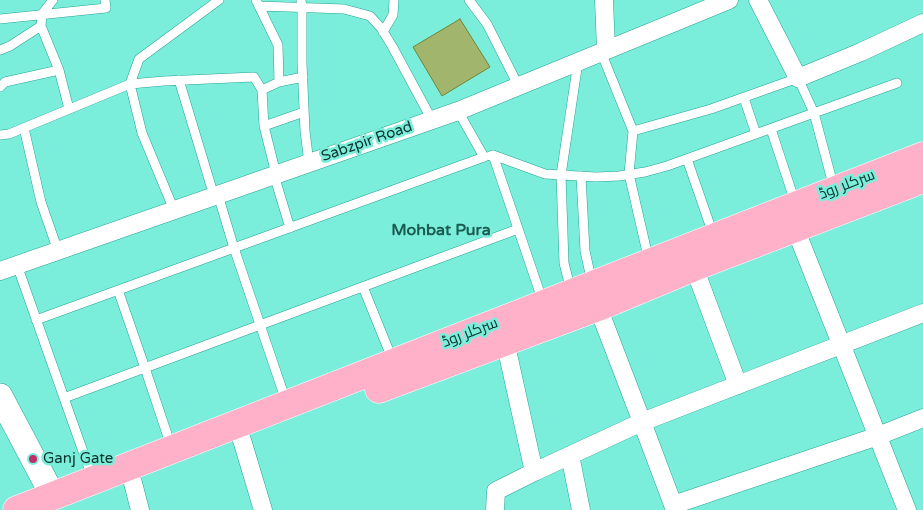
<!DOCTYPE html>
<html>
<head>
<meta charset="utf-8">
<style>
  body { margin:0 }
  canvas { display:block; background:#7beedb }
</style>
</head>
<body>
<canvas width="923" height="510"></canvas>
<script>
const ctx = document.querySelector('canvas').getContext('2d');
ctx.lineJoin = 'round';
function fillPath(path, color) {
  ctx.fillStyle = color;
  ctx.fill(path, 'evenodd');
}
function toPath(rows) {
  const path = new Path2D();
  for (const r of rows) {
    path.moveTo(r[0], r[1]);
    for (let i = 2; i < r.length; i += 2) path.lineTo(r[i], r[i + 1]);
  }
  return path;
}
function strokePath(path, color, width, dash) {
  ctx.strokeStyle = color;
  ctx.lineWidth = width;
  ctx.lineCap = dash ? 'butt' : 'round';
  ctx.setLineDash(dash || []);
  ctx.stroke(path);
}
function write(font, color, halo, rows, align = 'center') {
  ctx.font = font + ' "Varela Round",Cairo,sans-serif';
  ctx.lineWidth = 5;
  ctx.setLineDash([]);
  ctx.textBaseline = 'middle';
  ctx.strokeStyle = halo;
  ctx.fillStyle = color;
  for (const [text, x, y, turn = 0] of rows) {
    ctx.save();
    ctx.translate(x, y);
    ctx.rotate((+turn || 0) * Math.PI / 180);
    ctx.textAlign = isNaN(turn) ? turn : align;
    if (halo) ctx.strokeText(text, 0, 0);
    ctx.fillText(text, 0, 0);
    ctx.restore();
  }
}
const building = toPath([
  [460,19,490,67,442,96,413,47,460,19]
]);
const lane = toPath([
  [53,0,42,14,41,26,59,70,69,109],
  [256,0,278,45,279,82,303,77],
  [301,0,302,7,302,63,305,131,309,163],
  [469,0,487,24,518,85],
  [259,6,344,9,370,16,381,28,392,46,432,120],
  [0,19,106,8,105,0],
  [383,32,393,15,394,0],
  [0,50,10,46,41,26],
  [601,52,633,131,629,174,649,261],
  [179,80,214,196],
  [0,87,5,82,59,70],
  [744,98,756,134],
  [264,126,304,112],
  [24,128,41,202,58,251],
  [771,129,795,202],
  [633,131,711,109,798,78,814,113,834,188],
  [0,135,9,134,130,84,139,59,219,0],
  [493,155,545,174,596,177,619,176,645,172,667,166,897,83],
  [490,156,493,155,543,302],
  [687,159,713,234],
  [276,174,264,126,262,90,279,82],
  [274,175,290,228],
  [581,176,585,251,592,283],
  [218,195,234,248,286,401],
  [174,210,142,133,130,84,164,81,254,77,262,90],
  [17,265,92,477],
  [363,287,393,361],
  [118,290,145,368,171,446],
  [571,291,564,263,561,175,578,62],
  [36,320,484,157,458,111],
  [64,398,518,229]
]);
const street = toPath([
  [604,0,606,49],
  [758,0,798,78,861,52,923,23],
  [795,228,907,510],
  [694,267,738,385],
  [0,271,458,111,729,0],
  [598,307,642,422,675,510],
  [235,425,242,440,263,510],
  [570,455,581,510],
  [534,472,642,422,923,313],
  [133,483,140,510],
  [673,505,878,436,923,418],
  [495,510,496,491,534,472,505,341]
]);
const secondary = toPath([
  [0,396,53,496]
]);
const primary = toPath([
  [379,389,598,307,694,267,923,179],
  [17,510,923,156]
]);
const markers = [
  [33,459,5,"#bd3167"]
];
const streetNames = [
  ["Sabzpir Road",367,142,-19],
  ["سرکلر روڈ",847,185,-21],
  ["سرکلر روڈ",470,333,-21]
];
const poiNames = [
  ["Ganj Gate",43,459]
];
const neighbourhoodNames = [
  ["Mohbat Pura",441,231]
];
fillPath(building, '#a1b66c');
strokePath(building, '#708434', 1);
strokePath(lane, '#23a493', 10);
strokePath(street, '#23a493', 19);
strokePath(secondary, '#23a493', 26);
strokePath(primary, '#fff', 29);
strokePath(lane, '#fff', 9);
strokePath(street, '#fff', 18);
strokePath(secondary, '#fff', 25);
strokePath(primary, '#ffb1ca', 28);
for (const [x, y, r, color] of markers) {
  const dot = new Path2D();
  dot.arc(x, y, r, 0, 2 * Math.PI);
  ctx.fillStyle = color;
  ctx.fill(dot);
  strokePath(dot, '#7beedb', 2);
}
write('15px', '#0b312b', '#7beedb', streetNames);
write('15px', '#0b312b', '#7beedb', poiNames, 'left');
write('bold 16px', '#1b5b52', '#7beedb', neighbourhoodNames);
</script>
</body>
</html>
